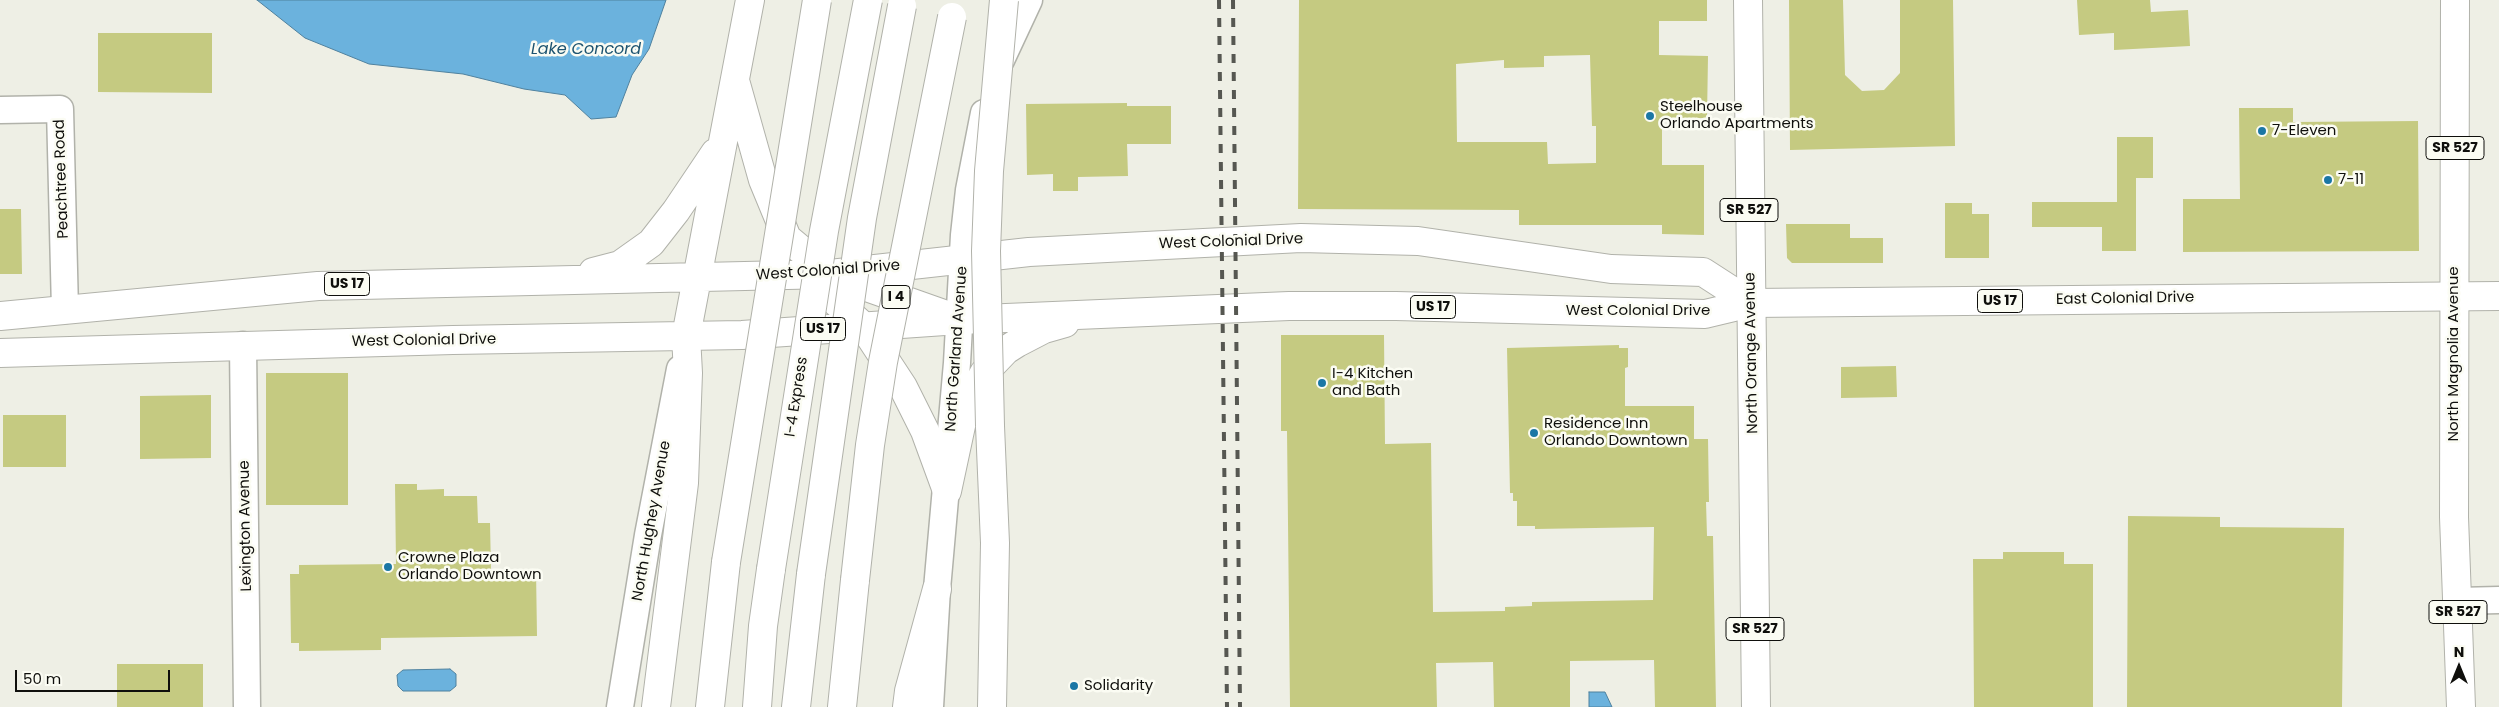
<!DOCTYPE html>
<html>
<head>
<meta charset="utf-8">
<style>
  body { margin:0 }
  #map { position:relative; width:2499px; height:707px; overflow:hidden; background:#eeefe5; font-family:Poppins,sans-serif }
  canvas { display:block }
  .north { position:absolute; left:2434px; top:642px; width:50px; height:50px; -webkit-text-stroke:4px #fbfcf3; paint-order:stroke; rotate:0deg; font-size:14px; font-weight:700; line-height:20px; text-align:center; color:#0f0f0c }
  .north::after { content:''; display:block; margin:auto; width:18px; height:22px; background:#0f0f0c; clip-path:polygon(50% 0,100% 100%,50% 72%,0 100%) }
  .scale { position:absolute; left:15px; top:670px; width:155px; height:22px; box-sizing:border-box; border:2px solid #0f0f0c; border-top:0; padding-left:6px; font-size:15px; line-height:18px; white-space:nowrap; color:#0f0f0c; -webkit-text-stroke:4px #fbfcf3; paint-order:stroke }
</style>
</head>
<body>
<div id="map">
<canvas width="2499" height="707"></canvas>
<div class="north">N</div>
<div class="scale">50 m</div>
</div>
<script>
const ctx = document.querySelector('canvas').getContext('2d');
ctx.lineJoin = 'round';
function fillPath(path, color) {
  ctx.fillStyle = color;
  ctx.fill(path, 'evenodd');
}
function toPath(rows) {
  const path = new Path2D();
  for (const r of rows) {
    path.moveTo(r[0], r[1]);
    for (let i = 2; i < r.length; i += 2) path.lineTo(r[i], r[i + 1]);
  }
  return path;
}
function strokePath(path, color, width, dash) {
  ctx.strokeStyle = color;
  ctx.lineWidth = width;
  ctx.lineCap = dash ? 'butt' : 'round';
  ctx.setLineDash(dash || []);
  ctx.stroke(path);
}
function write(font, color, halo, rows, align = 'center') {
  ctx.font = font + ' Poppins,sans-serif';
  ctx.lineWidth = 5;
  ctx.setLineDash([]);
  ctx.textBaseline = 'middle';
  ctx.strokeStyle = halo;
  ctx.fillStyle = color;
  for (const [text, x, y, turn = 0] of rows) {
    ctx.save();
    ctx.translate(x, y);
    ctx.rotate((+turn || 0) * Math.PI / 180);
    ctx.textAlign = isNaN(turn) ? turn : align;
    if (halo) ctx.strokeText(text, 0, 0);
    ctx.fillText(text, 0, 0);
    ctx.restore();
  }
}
const water = toPath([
  [257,0,666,0,649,49,632,75,616,117,591,119,565,95,524,89,463,74,369,64,305,38,257,0],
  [450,669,456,674,456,686,450,691,403,691,398,686,397,675,403,670,450,669],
  [1589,692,1605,692,1612,707,1589,707,1589,692]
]);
const building = toPath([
  [1299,0,1707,0,1707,21,1659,21,1659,55,1708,56,1707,118,1662,118,1662,165,1704,165,1704,235,1662,234,1662,225,1519,225,1519,210,1298,209],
  [1590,55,1592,126,1596,126,1596,163,1548,164,1547,142,1457,142,1456,64,1504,60,1504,68,1544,67,1544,56],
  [1789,0,1843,0,1845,75,1862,91,1884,90,1900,73,1900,0,1953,0,1955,146,1790,150],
  [2077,0,2150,0,2151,12,2188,10,2190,46,2114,50,2114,33,2079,35],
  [98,33,212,33,212,93,98,92],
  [1127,103,1127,106,1171,106,1171,144,1127,144,1128,176,1078,177,1078,191,1053,191,1053,174,1027,175,1026,104],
  [2239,108,2293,108,2293,122,2418,121,2419,251,2183,252,2183,199,2240,199],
  [2117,137,2153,137,2153,178,2136,178,2136,251,2102,251,2102,227,2032,227,2032,202,2117,202],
  [1945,203,1972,203,1972,214,1989,214,1989,258,1945,258],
  [0,209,21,209,22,274,0,274],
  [1786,224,1850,224,1850,238,1883,238,1883,263,1792,263,1787,258],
  [1281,335,1384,335,1385,444,1431,443,1433,612,1505,611,1505,607,1532,606,1532,602,1653,600,1654,527,1535,529,1535,526,1517,526,1517,501,1513,501,1513,493,1510,493,1507,348,1619,345,1619,348,1628,348,1628,367,1625,368,1625,406,1694,406,1694,439,1708,439,1709,502,1706,502,1707,536,1713,536,1716,707,1655,707,1654,660,1570,661,1570,707,1494,707,1493,662,1436,663,1437,707,1290,707,1287,431,1281,431],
  [1896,366,1897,397,1841,398,1841,367],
  [266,373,348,373,348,505,266,505],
  [211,395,211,458,140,459,140,396],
  [3,415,66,415,66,467,3,467],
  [395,484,417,484,417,490,444,489,444,496,477,496,478,523,490,523,491,570,536,570,537,636,381,638,381,650,299,651,299,643,291,643,290,574,299,574,299,565,396,564],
  [2128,516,2220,517,2220,527,2344,528,2342,707,2127,707],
  [2003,552,2064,552,2064,564,2093,564,2093,707,1974,707,1973,559,2003,559],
  [117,664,203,664,203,707,117,707]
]);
const minor = toPath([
  [1001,60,1029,0],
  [0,110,60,109,65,310],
  [243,345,247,707],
  [2458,601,2499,600],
  [620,707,648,535,680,369],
  [930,707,937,589,957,363,964,235,969,190,984,113]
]);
const major = toPath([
  [1748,0,1756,707],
  [2455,0,2454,517,2461,707]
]);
const highway = toPath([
  [736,84,763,180,787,238,830,274,949,316],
  [593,272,620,265,651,243,676,211,715,153],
  [806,275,863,326,903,387,925,431,947,491],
  [0,316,318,286,830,274,1029,252,1301,238,1418,241,1611,269,1703,272,1751,303],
  [0,353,453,340,742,335,959,320,1289,306,1396,306,1705,314,1751,303,2499,296],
  [990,426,995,543,992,707],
  [947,491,965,407,984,373,1006,350,1017,343,1044,329,1065,323],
  [656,707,684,483,688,373,686,336,750,0],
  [710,707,726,562],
  [757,707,763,626,771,569],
  [796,707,811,574],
  [842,707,855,580],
  [907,707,909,691,937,589]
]);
const rail = toPath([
  [1219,0,1227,707],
  [1233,0,1240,707]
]);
const highwayBridge = toPath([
  [990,426,986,251,989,171,1004,0],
  [726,562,817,0],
  [771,569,824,231,868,0],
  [811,574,862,218,902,6],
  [855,580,870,445,883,362,952,17]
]);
const markers = [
  [1650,116,5,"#1b77a5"],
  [2262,131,5,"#1b77a5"],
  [2328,180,5,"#1b77a5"],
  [1322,383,5,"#1b77a5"],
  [1534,433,5,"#1b77a5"],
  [388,567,5,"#1b77a5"],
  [1074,686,5,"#1b77a5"]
];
const shields = [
  [2455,148,58],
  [1749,210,58],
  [347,284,45],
  [896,297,28],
  [2000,301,45],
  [1433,307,45],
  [823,329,45],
  [2458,612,58],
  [1755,629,58]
];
const shieldNames = [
  ["SR 527",2455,148],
  ["SR 527",1749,210],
  ["US 17",347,284],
  ["I 4",896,297],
  ["US 17",2000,301],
  ["US 17",1433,307],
  ["US 17",823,329],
  ["SR 527",2458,612],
  ["SR 527",1755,629]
];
const poiNames = [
  ["Steelhouse",1660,107],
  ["Orlando Apartments",1660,124],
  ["7-Eleven",2272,131],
  ["7-11",2338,180],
  ["I-4 Kitchen",1332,374],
  ["and Bath",1332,391],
  ["Residence Inn",1544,424],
  ["Orlando Downtown",1544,441],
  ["Crowne Plaza",398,558],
  ["Orlando Downtown",398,575],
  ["Solidarity",1084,686]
];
const streetNames = [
  ["Peachtree Road",62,179,-92],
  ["West Colonial Drive",1231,242,-2],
  ["West Colonial Drive",828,271,-4],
  ["East Colonial Drive",2125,299,-1],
  ["West Colonial Drive",1638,311],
  ["West Colonial Drive",424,341,-1],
  ["North Garland Avenue",957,349,-86],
  ["North Orange Avenue",1752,353,-91],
  ["North Magnolia Avenue",2454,354,-90],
  ["I-4 Express",797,397,-81],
  ["North Hughey Avenue",652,521,-80],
  ["Lexington Avenue",246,526,-91]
];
const waterNames = [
  ["Lake Concord",586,50]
];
fillPath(water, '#6bb2dd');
strokePath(water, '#4f819e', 1);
fillPath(building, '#c5ca81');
strokePath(minor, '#b1b2aa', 29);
strokePath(major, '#b1b2aa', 30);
strokePath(highway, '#b1b2aa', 30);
strokePath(minor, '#fff', 26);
strokePath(major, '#fff', 28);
strokePath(highway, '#fff', 28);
strokePath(rail, '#565751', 4, [9, 9]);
strokePath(highwayBridge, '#b1b2aa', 30, []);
strokePath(highwayBridge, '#fff', 28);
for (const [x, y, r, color] of markers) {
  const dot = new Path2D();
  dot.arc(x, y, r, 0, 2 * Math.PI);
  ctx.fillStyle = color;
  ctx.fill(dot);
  strokePath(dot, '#fbfcf3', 2);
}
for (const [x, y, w] of shields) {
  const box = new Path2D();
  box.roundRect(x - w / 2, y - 11.5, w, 23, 4);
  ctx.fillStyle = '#fbfcf3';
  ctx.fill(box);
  strokePath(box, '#0f0f0c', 1);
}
write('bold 14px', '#0f0f0c', null, shieldNames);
write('15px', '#0f0f0c', '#fbfcf3', poiNames, 'left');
write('15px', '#0f0f0c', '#fbfcf3', streetNames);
write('italic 16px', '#1c5370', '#fbfcf3', waterNames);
</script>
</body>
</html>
